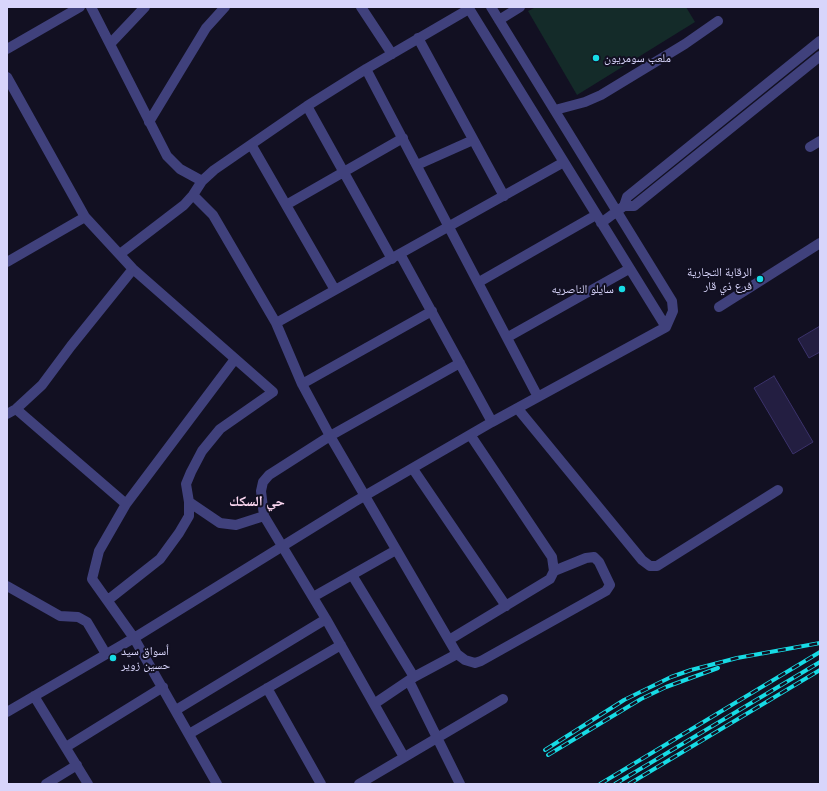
<!DOCTYPE html>
<html>
<head>
<meta charset="utf-8">
<style>
  body { margin:0 }
  #map { position:relative; width:827px; height:791px; overflow:hidden; background:#121022; font-family:Lato,sans-serif }
  canvas { display:block }
  .frame { position:absolute; inset:0; border:8px solid #d8d5fb; pointer-events:none }
</style>
</head>
<body>
<div id="map">
<canvas width="827" height="791"></canvas>
<div class="frame"></div>
</div>
<script>
const ctx = document.querySelector('canvas').getContext('2d');
ctx.lineJoin = 'round';
function fillPath(path, color) {
  ctx.fillStyle = color;
  ctx.fill(path, 'evenodd');
}
function toPath(rows) {
  const path = new Path2D();
  for (const r of rows) {
    path.moveTo(r[0], r[1]);
    for (let i = 2; i < r.length; i += 2) path.lineTo(r[i], r[i + 1]);
  }
  return path;
}
function strokePath(path, color, width, dash) {
  ctx.strokeStyle = color;
  ctx.lineWidth = width;
  ctx.lineCap = dash ? 'butt' : 'round';
  ctx.setLineDash(dash || []);
  ctx.stroke(path);
}
function write(font, color, halo, rows, align = 'center') {
  ctx.font = font + ' Lato,"Noto Naskh Arabic",sans-serif';
  ctx.lineWidth = 4;
  ctx.setLineDash([]);
  ctx.textBaseline = 'middle';
  ctx.strokeStyle = halo;
  ctx.fillStyle = color;
  for (const [text, x, y, turn = 0] of rows) {
    ctx.save();
    ctx.translate(x, y);
    ctx.rotate((+turn || 0) * Math.PI / 180);
    ctx.textAlign = isNaN(turn) ? turn : align;
    if (halo) ctx.strokeText(text, 0, 0);
    ctx.fillText(text, 0, 0);
    ctx.restore();
  }
}
const green = toPath([
  [536,7,686,7,695,22,577,95,528,11]
]);
const building = toPath([
  [820,326,820,352,809,358,798,339,820,326],
  [774,376,813,442,793,454,754,388,774,376]
]);
const minor = toPath([
  [91,7,167,156,180,169,202,181],
  [361,7,392,54],
  [468,7,666,327],
  [499,20,520,7],
  [418,38,504,196],
  [110,44,145,7],
  [7,49,80,7],
  [366,69,538,397],
  [7,77,85,217,133,269,273,392,220,429,202,451,191,472,186,484,189,502,189,516,179,533,160,559,108,600],
  [307,106,392,259],
  [555,110,585,102,601,95,685,44,718,21],
  [149,122,206,28,225,7],
  [252,146,335,290],
  [810,147,820,141],
  [417,165,473,140],
  [193,195,213,215,276,323,302,384,330,436,460,363],
  [286,205,403,138],
  [624,206,634,206,820,56],
  [601,223,624,206,627,197,820,41],
  [120,254,184,205,193,195,202,181,214,170,307,106,366,69,469,9],
  [400,254,492,422],
  [7,262,85,217],
  [479,282,596,215],
  [719,307,820,243],
  [276,323,564,162],
  [508,337,629,269],
  [302,384,432,311],
  [16,409,126,504],
  [518,409,642,560,650,566,657,566,778,490],
  [7,414,16,409,42,385,71,346,133,269],
  [413,469,506,606],
  [189,502,220,523,236,525,264,516],
  [352,575,414,677],
  [7,586,60,616,78,617,87,622,106,654],
  [313,597,396,550],
  [449,640,550,579,554,571,552,557,471,436],
  [409,681,460,784],
  [267,688,321,784],
  [34,696,88,784],
  [374,704,414,677,457,654],
  [176,710,326,619],
  [7,712,134,638,354,502,492,422,666,327,673,311,672,301,491,7],
  [189,734,341,645],
  [66,747,163,687],
  [404,757,326,619,264,516,261,491,263,482,269,475,330,436,457,654,465,660,475,663,481,661,606,591,610,585,599,562,594,557,586,558,554,571],
  [46,784,77,765],
  [217,784,134,638,92,579,99,551,126,504,235,359],
  [359,784,503,699]
]);
const rail = toPath([
  [545,750,624,700,671,677,691,670,737,658,820,643],
  [548,755,641,699,666,687,718,668],
  [600,784,820,652],
  [615,784,820,662],
  [629,784,820,670]
]);
const markers = [
  [596,58,4,"#17dbe5"],
  [760,279,4,"#17dbe5"],
  [622,289,4,"#17dbe5"],
  [113,658,4,"#17dbe5"]
];
const poiNames = [
  ["ملعب سومريون",604,58],
  ["الرقابة التجارية",752,272,"right"],
  ["فرع ذي قار",752,286,"right"],
  ["سايلو الناصريه",614,289,"right"],
  ["أسواق سيد",121,651],
  ["حسين زوير",121,665]
];
const quarterNames = [
  ["حي السكك",257,501]
];
fillPath(green, '#142b29');
fillPath(building, '#231e41');
strokePath(building, '#3b326b', 1);
strokePath(minor, '#40417c', 10);
strokePath(rail, '#17dbe5', 4);
strokePath(rail, '#121022', 2.5, [8]);
for (const [x, y, r, color] of markers) {
  const dot = new Path2D();
  dot.arc(x, y, r, 0, 2 * Math.PI);
  ctx.fillStyle = color;
  ctx.fill(dot);
  strokePath(dot, '#121022', 1.5);
}
write('12px', '#d8d5fb', '#121022', poiNames, 'left');
write('bold 14px', '#fbd7f0', '#121022', quarterNames);
</script>
</body>
</html>
